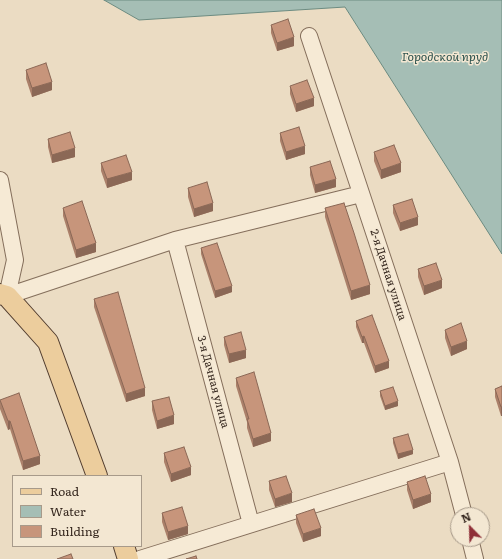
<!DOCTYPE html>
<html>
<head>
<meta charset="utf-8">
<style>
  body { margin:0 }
  #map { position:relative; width:502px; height:559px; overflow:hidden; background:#ebdcc3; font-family:Literata,serif }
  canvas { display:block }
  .legend { position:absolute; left:12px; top:475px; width:130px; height:72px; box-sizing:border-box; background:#f3e7d2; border:1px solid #a79a8a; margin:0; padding:5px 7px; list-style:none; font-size:12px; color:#35271e }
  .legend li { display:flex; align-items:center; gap:8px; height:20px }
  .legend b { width:20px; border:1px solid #a79a8a }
  .north { position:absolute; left:450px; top:507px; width:40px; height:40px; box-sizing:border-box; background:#f3e7d2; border:1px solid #a79a8a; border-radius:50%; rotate:337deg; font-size:11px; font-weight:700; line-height:16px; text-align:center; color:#35271e }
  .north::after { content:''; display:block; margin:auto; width:14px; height:18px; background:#8f2f37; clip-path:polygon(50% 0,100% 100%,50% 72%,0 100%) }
</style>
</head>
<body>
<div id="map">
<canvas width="502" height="559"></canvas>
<ul class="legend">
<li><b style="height:5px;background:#eccd9d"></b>Road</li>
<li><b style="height:11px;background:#a5beb5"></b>Water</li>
<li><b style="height:11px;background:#c7957b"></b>Building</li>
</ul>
<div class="north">N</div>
</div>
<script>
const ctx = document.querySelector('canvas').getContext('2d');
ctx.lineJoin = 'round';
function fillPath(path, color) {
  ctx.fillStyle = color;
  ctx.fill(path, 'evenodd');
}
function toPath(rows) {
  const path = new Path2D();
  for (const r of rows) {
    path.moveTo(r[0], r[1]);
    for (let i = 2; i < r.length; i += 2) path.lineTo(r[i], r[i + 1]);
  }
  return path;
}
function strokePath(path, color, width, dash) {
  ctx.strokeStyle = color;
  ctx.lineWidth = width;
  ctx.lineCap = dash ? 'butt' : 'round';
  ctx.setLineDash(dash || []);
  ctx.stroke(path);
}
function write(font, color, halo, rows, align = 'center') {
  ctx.font = font + ' Literata,serif';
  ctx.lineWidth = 3;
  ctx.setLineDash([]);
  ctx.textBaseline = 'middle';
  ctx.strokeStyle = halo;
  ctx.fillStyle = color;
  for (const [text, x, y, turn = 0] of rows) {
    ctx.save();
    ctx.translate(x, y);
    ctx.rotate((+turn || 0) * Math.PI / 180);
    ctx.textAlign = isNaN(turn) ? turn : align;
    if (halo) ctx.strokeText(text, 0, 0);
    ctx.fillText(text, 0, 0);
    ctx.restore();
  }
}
const water = toPath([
  [104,0,502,0,502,254,345,7,139,20,104,0]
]);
const minor = toPath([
  [309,36,450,462,464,515],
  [0,180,15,260,7,296],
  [175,240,251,524],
  [7,296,175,240,361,194],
  [470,539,475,559],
  [140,559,450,462]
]);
const major = toPath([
  [0,294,7,296,48,342,97,476],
  [124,546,128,559]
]);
const wall = toPath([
  [271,25,294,46,277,51,271,33],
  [26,70,52,90,32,97,26,79],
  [290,86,314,106,296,112,290,94],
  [280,133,305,154,286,160,280,141],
  [48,139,75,157,52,163,48,147],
  [374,152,401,172,381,179,374,161],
  [101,163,132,180,107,188,101,171],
  [310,167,336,187,315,193,310,175],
  [188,188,213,211,194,217,188,197],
  [393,205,418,225,400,231,393,213],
  [63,208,96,252,76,258,63,216],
  [325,208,370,294,351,300,325,217],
  [201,248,232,292,215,298,201,254],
  [418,269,442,288,424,295,418,277],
  [94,299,145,396,126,402,94,307],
  [356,321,389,368,375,373,364,343,362,343,356,327],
  [445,330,467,349,451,356,445,338],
  [224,337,246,358,229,363,224,345],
  [236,378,271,441,253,447,247,428,247,422,236,386],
  [502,386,502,416,501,416,495,397,495,389],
  [380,391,398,406,385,410,380,396],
  [0,400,40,464,23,470,10,429,8,430,0,409],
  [152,401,174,424,157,429,152,410],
  [393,438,413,454,398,459,393,443],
  [164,453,191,475,171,482,164,462],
  [269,481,292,502,275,507,269,490],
  [407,482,431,502,413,509,407,490],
  [162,513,188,534,168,540,162,522],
  [296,515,321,536,303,542,296,523]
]);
const shadedWall = toPath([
  [294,37,294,46,277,51,277,43],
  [52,82,52,90,32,97,32,88],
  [314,98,314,106,296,112,296,104],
  [305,146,305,154,286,160,286,152],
  [75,148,75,157,52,163,52,155],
  [401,163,401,172,381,179,381,170],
  [132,172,132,180,107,188,107,179],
  [336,179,336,187,315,193,315,185],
  [213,203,213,211,194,217,194,209],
  [418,217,418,225,400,231,400,223],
  [96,243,96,252,76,258,76,250],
  [442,280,442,288,424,295,424,286],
  [370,285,370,294,351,300,351,291],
  [232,286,232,292,215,298,215,291],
  [364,336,364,343,362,343,362,337],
  [467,341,467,349,451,356,451,347],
  [246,350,246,358,229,363,229,354],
  [389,361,389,368,375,373,375,366],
  [145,388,145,396,126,402,126,394],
  [398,401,398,406,385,410,385,406],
  [501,407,502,407,502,416,501,416],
  [174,415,174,424,157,429,157,421],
  [8,421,10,421,10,429,8,430],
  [271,433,271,441,253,447,253,439],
  [413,450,413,454,398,459,398,454],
  [40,456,40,464,23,470,23,461],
  [191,467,191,475,171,482,171,474],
  [292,493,292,502,275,507,275,499],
  [431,494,431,502,413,509,413,500],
  [188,526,188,534,168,540,168,532],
  [321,528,321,536,303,542,303,534]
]);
const building = toPath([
  [288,19,294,37,277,43,271,25,288,19],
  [46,63,52,82,32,88,26,70,46,63],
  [307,80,314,98,296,104,290,86,307,80],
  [299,127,305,146,286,152,280,133,299,127],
  [70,132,75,148,52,155,48,139,70,132],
  [394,145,401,163,381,170,374,152,394,145],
  [126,155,132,172,107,179,101,163,126,155],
  [330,161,336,179,315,185,310,167,330,161],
  [207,182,213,203,194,209,188,188,207,182],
  [412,199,418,217,400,223,393,205,412,199],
  [82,201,96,243,76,250,63,208,82,201],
  [344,203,354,233,370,285,351,291,325,208,344,203],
  [217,243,232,286,215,291,201,248,217,243],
  [436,263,442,280,424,286,418,269,436,263],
  [118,292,145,388,126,394,94,299,118,292],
  [372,315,389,361,375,366,364,336,362,337,356,321,372,315],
  [461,323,467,341,451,347,445,330,461,323],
  [241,332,246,350,229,354,224,337,241,332],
  [254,372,271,433,253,439,247,419,249,419,236,378,254,372],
  [502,386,502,407,501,407,495,389,502,386],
  [393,387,398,401,385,406,380,391,393,387],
  [19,393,40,456,23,461,10,421,8,421,0,400,19,393],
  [169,397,174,415,157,421,152,401,169,397],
  [408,434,413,450,398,454,393,438,408,434],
  [184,447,191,467,171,474,164,453,184,447],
  [286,476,292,493,275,499,269,481,286,476],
  [425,476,431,494,413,500,407,482,425,476],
  [182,507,188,526,168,532,162,513,182,507],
  [314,509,321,528,303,534,296,515,314,509],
  [71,554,73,559,57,559,71,554],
  [196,556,197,559,186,559,196,556]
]);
const streetNames = [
  ["2-я Дачная улица",388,275,72],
  ["3-я Дачная улица",213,382,75]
];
const waterNames = [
  ["Городской пруд",445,57]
];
fillPath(water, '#a5beb5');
strokePath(water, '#6c8b81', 1);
strokePath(minor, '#846e5b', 18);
strokePath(major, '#523d2f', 22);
strokePath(minor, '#f6ead5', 16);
strokePath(major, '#eccd9d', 20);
fillPath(wall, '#ab806a');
fillPath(shadedWall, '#8b6856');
fillPath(building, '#c7957b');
strokePath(building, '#8b6856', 1);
write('11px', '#35271e', '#f3e7d2', streetNames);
write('italic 12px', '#2e534e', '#f3e7d2', waterNames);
</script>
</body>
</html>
